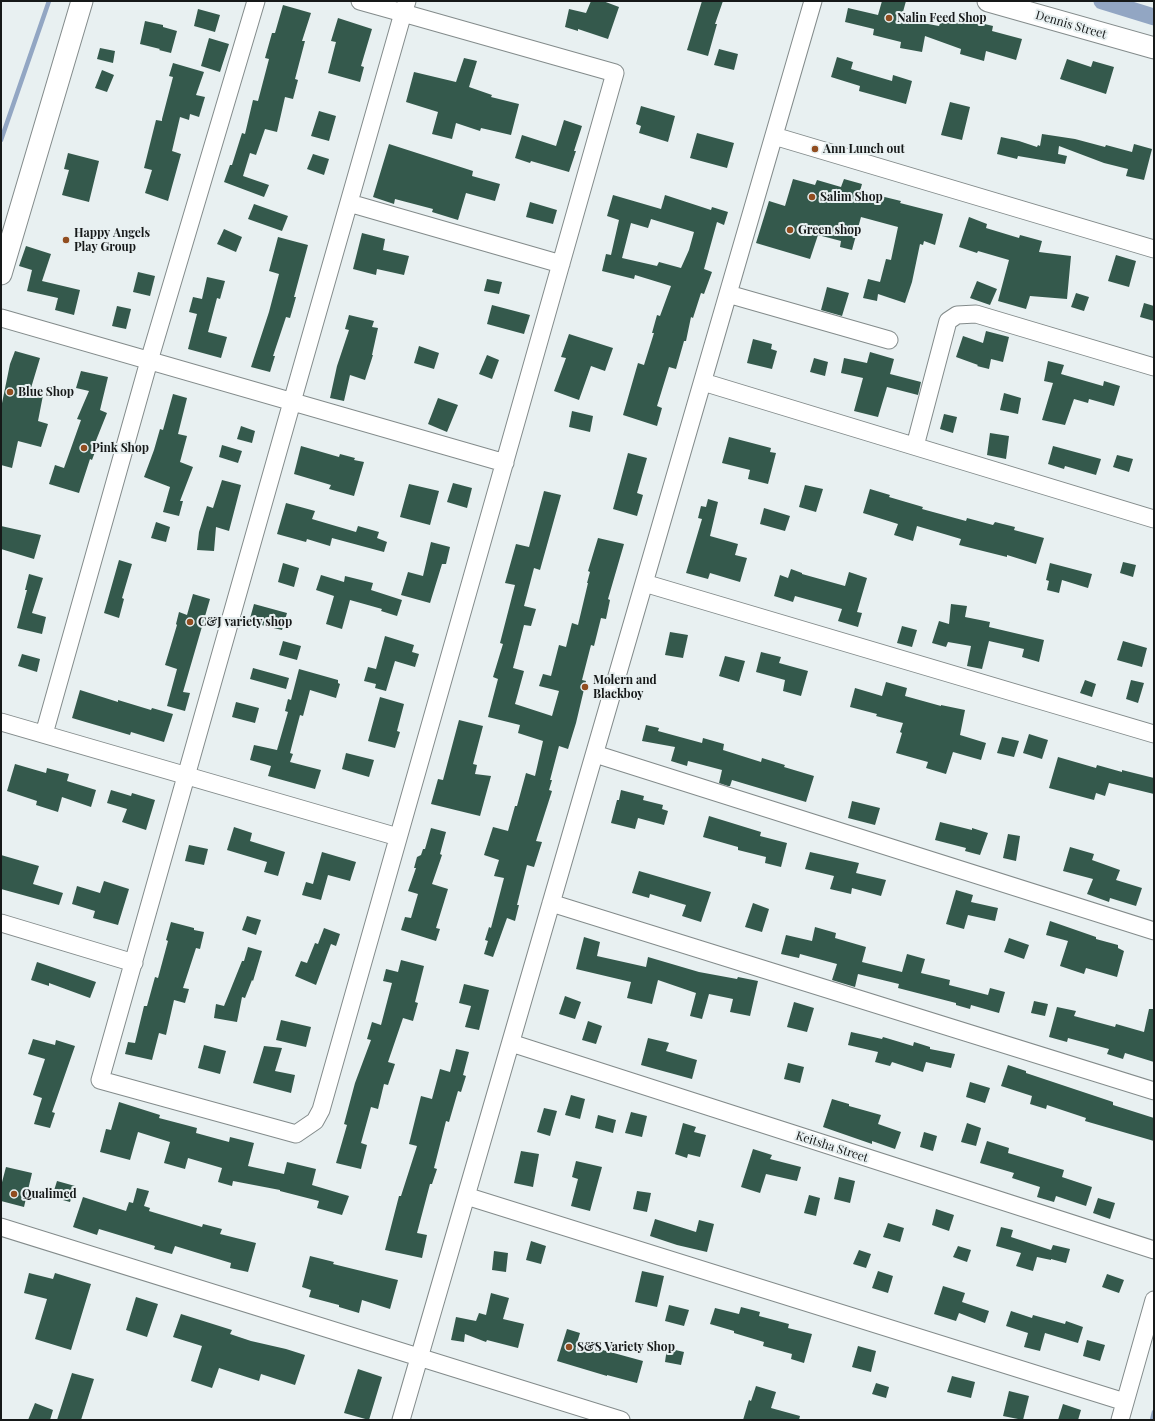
<!DOCTYPE html>
<html>
<head>
<meta charset="utf-8">
<style>
  body { margin:0 }
  #map { position:relative; width:1155px; height:1421px; overflow:hidden; background:#e8f0f1; font-family:"Playfair Display",serif }
  canvas { display:block }
  .frame { position:absolute; inset:0; border:2px solid #161919; pointer-events:none }
</style>
</head>
<body>
<div id="map">
<canvas width="1155" height="1421"></canvas>
<div class="frame"></div>
</div>
<script>
const ctx = document.querySelector('canvas').getContext('2d');
ctx.lineJoin = 'round';
function toPath(rows) {
  const path = new Path2D();
  for (const r of rows) {
    path.moveTo(r[0], r[1]);
    for (let i = 2; i < r.length; i += 2) path.lineTo(r[i], r[i + 1]);
  }
  return path;
}
function strokePath(path, color, width, dash) {
  ctx.strokeStyle = color;
  ctx.lineWidth = width;
  ctx.lineCap = dash ? 'butt' : 'round';
  ctx.setLineDash(dash || []);
  ctx.stroke(path);
}
function fillPath(path, color) {
  ctx.fillStyle = color;
  ctx.fill(path, 'evenodd');
}
function write(font, color, halo, rows, align = 'center') {
  ctx.font = font + ' "Playfair Display",serif';
  ctx.lineWidth = 4;
  ctx.setLineDash([]);
  ctx.textBaseline = 'middle';
  ctx.strokeStyle = halo;
  ctx.fillStyle = color;
  for (const [text, x, y, turn = 0] of rows) {
    ctx.save();
    ctx.translate(x, y);
    ctx.rotate((+turn || 0) * Math.PI / 180);
    ctx.textAlign = isNaN(turn) ? turn : align;
    if (halo) ctx.strokeText(text, 0, 0);
    ctx.fillText(text, 0, 0);
    ctx.restore();
  }
}
const stream = toPath([
  [1,140,49,1],
  [1152,1420,1154,1412]
]);
const canal = toPath([
  [1102,1,1154,17]
]);
const building = toPath([
  [591,1,603,1,619,7,608,39,578,29,578,31,565,27,569,9,586,13],
  [702,1,723,1,715,24,717,24,708,56,687,50],
  [882,1,906,1,901,19,939,26,943,16,967,24,968,20,993,26,992,31,1022,39,1016,60,986,51,984,61,960,54,961,49,925,36,922,52,900,48,901,42,873,35,874,29,845,22,848,8,878,15],
  [283,5,311,13,302,41,305,41,295,79,298,80,293,99,285,97,277,132,265,129,256,155,250,153,243,176,269,185,264,197,224,182,230,165,232,165,242,133,245,134,253,100,258,101,269,59,265,58,272,33,275,33],
  [198,9,220,15,215,32,194,26],
  [338,18,372,29,361,66,364,67,360,82,328,73,336,42,331,41],
  [145,21,163,25,163,27,177,31,171,53,159,50,160,49,140,44],
  [209,38,229,44,220,72,201,66],
  [100,48,115,51,113,63,97,59],
  [719,49,738,54,734,70,714,65],
  [837,57,853,62,851,69,892,81,893,75,912,81,906,104,859,91,860,86,831,77],
  [464,58,477,61,469,87,492,95,491,97,519,104,511,135,481,128,480,131,456,123,452,139,432,134,438,112,406,102,414,72,456,82],
  [1067,59,1091,67,1093,61,1114,67,1106,94,1060,79],
  [173,63,204,72,196,95,205,97,199,117,190,114,189,120,180,117,172,151,181,154,168,201,145,193,152,170,144,168,156,120,162,121,162,119,173,77,169,76],
  [102,70,114,75,107,92,95,88],
  [950,102,970,107,962,140,941,135],
  [641,106,675,116,668,142,639,133,641,126,636,124],
  [319,111,336,116,329,141,311,136],
  [564,120,582,126,574,151,576,151,569,172,531,161,530,163,515,158,522,135,556,146],
  [697,133,734,143,727,168,690,158],
  [1042,134,1075,139,1105,147,1106,145,1132,152,1134,144,1152,149,1144,180,1126,176,1128,169,1104,163,1059,146,1058,154,1067,156,1065,164,1018,156,1017,159,997,154,1001,137,1019,141,1037,147,1038,145,1040,146],
  [389,144,473,171,472,176,500,184,495,201,466,193,458,220,432,212,433,209,395,199,394,204,373,197],
  [68,153,99,161,89,202,62,195,69,170,64,169],
  [313,154,329,159,324,175,307,169],
  [793,179,815,185,817,180,841,187,844,179,862,184,860,191,901,201,900,203,943,214,935,245,924,241,923,245,920,244,912,282,905,303,878,294,877,301,863,298,868,279,880,282,886,259,891,260,898,227,861,217,852,250,840,247,841,241,818,235,810,259,756,243,769,201,785,206],
  [613,195,661,209,665,195,711,210,712,207,728,212,724,225,717,222,704,269,712,272,704,294,701,293,693,318,691,317,686,341,684,341,676,369,669,367,657,406,662,408,657,426,623,415,638,363,644,365,654,333,652,333,657,315,660,316,671,286,635,275,634,279,602,271,606,254,611,255,619,220,607,216],
  [651,219,694,232,689,250,681,268,659,262,657,266,622,258,631,223,648,228],
  [530,202,557,210,553,224,526,217],
  [254,204,288,216,282,231,248,219],
  [969,217,987,224,986,228,1019,238,1020,235,1042,241,1039,252,1071,256,1067,299,1030,296,1026,309,998,301,1009,260,978,251,977,253,959,247],
  [224,229,242,237,236,252,217,244],
  [362,233,385,239,383,250,409,256,404,275,377,269,376,275,353,269],
  [278,237,308,245,294,297,296,297,290,318,286,317,273,356,275,356,270,372,251,367,269,312,279,274,269,271],
  [26,246,51,254,42,281,80,290,74,315,55,310,58,298,27,291,32,270,19,266],
  [1116,255,1136,261,1129,287,1108,281],
  [138,272,155,276,150,296,133,292],
  [207,277,225,281,220,299,217,298,208,332,227,337,221,358,188,349,197,314,189,312,193,297,202,299],
  [487,279,502,282,499,294,484,291],
  [977,281,997,289,990,305,970,298],
  [827,287,849,293,842,316,821,310],
  [1076,293,1089,297,1084,311,1071,307],
  [1144,303,1154,306,1154,321,1140,317],
  [492,305,530,315,524,334,487,324],
  [117,306,131,309,126,329,112,326],
  [349,315,374,321,372,327,378,328,372,355,373,355,365,380,350,375,344,401,330,398,337,366,349,330,345,329],
  [986,331,1009,337,1003,362,991,359,989,369,977,366,978,365,956,357,963,336,983,343],
  [569,334,613,348,605,371,591,366,579,400,554,391,566,358,561,357],
  [753,339,772,344,771,349,777,351,772,369,747,363],
  [419,346,439,353,434,369,414,363],
  [15,351,40,358,31,388,44,390,38,421,48,424,41,447,18,441,12,468,1,465,1,408,10,364],
  [870,352,894,359,890,374,921,382,918,395,887,387,878,417,854,411,863,378,841,373,844,358,867,363],
  [487,355,499,360,492,379,479,374],
  [814,358,828,362,825,376,810,372],
  [1048,361,1064,365,1061,374,1103,386,1104,381,1120,386,1114,406,1089,399,1088,403,1074,399,1065,425,1042,420,1053,383,1044,381],
  [81,371,108,377,100,410,107,413,95,443,98,444,92,460,90,459,79,493,49,484,55,465,64,468,81,420,77,419,89,391,76,388],
  [1004,393,1021,398,1018,414,1000,410],
  [173,394,187,398,178,434,187,436,180,462,193,467,180,501,183,501,179,516,163,512,170,487,144,477,154,450,160,429,163,430],
  [438,398,458,405,447,432,428,424],
  [572,411,593,416,590,432,569,427],
  [944,414,957,417,953,433,940,429],
  [241,426,255,431,252,443,237,439],
  [990,433,1009,436,1006,459,987,455],
  [729,437,771,448,770,452,776,453,768,484,748,479,750,470,722,463],
  [222,445,242,451,238,463,219,457],
  [301,446,339,457,340,454,355,458,354,460,364,462,354,496,329,489,331,485,294,474],
  [1053,446,1101,459,1096,475,1065,466,1064,469,1048,464],
  [628,453,647,458,637,493,643,495,637,516,613,509],
  [1117,455,1133,459,1129,472,1113,467],
  [222,480,241,485,229,531,216,527,214,551,197,550,199,532,207,506,213,508],
  [453,483,472,488,467,508,447,502],
  [409,484,439,491,430,525,400,517],
  [805,485,823,489,816,512,799,507],
  [870,489,890,495,889,497,923,507,922,509,966,521,967,518,993,525,995,522,1015,527,1014,530,1044,538,1036,564,1007,555,1007,557,959,545,961,539,917,526,913,541,894,535,898,524,863,513],
  [544,491,561,495,540,570,534,568,524,606,536,609,531,626,524,625,513,668,524,671,515,704,552,716,559,691,539,686,543,674,551,676,559,645,566,647,572,623,578,625,588,583,587,583,590,572,588,571,598,538,624,544,608,599,610,600,606,619,601,618,594,646,591,645,582,680,586,681,576,723,568,749,559,746,550,780,552,780,549,790,552,791,536,841,542,842,534,867,527,865,517,905,519,905,515,921,507,918,493,957,484,954,488,941,485,940,489,927,491,928,504,878,494,876,499,860,484,855,493,827,508,831,515,806,517,806,526,773,535,776,543,741,518,733,520,725,488,717,498,679,493,677,503,644,500,643,515,585,505,583,516,544,529,547],
  [708,499,718,502,710,536,738,544,735,555,747,558,740,582,710,573,708,579,686,573,702,519,698,518,701,506,706,507],
  [286,503,315,511,312,519,356,532,358,526,379,532,377,538,387,542,384,552,332,538,330,546,307,539,306,542,277,534],
  [764,508,790,516,785,531,760,524],
  [156,522,170,527,166,542,151,538],
  [1,526,41,535,34,559,1,549],
  [431,542,450,547,446,564,442,564,430,603,401,595,408,572,423,576],
  [119,560,132,564,122,598,124,599,119,618,104,613],
  [1123,562,1136,565,1133,577,1120,573],
  [283,563,299,568,294,587,278,582],
  [1050,563,1092,574,1088,588,1062,580,1059,593,1047,590,1049,581,1046,580],
  [791,569,802,573,802,574,845,586,849,572,867,578,857,612,862,613,858,627,838,621,842,609,795,596,793,602,774,596,780,575,788,578],
  [29,574,43,578,32,613,46,617,42,634,17,628,27,590,25,590],
  [321,575,344,582,345,576,373,583,371,590,402,600,397,616,381,611,382,609,350,600,342,629,326,624,334,596,316,590],
  [193,594,210,599,183,692,190,693,185,711,167,706,177,669,165,665,177,625,176,624,179,612,187,615],
  [254,604,287,613,282,630,249,622],
  [951,604,967,606,965,617,990,622,989,627,1044,640,1039,662,1022,657,1024,649,989,641,982,669,967,666,971,646,948,642,946,647,932,643,939,621,949,624],
  [902,626,917,630,912,647,897,643],
  [670,632,688,635,683,658,665,655],
  [385,636,414,645,412,652,419,654,415,667,395,661,386,691,375,688,376,684,364,681,368,667,376,669],
  [283,641,301,646,297,660,279,655],
  [1123,641,1147,648,1142,667,1117,660],
  [761,652,781,657,779,663,808,671,801,696,783,691,785,680,756,672],
  [22,654,40,659,37,672,18,666],
  [725,656,745,661,739,682,719,676],
  [253,668,289,678,286,689,250,679],
  [299,669,338,680,338,683,340,684,336,698,310,690,303,716,300,715,290,753,293,754,290,762,321,770,315,789,268,776,271,766,250,760,254,745,277,750,288,712,285,711,288,699,291,700],
  [1085,680,1096,684,1092,697,1080,693],
  [1131,680,1144,683,1138,703,1126,699],
  [886,682,907,688,905,696,941,706,941,705,965,710,960,735,986,743,981,760,953,752,946,774,926,768,928,762,896,753,902,733,900,732,903,723,876,716,877,714,850,707,855,688,882,696],
  [80,690,118,702,118,700,151,710,152,708,173,714,164,742,131,732,130,735,72,718],
  [380,697,404,704,397,731,400,732,395,748,368,741],
  [236,702,259,708,255,723,232,717],
  [459,720,483,726,473,764,477,765,475,774,491,776,480,816,431,804,438,779,443,780],
  [646,725,659,728,658,731,702,743,703,738,724,744,723,750,761,762,762,758,785,765,784,767,814,776,806,802,732,780,730,786,728,786,719,783,722,770,688,761,687,766,671,761,675,747,642,741],
  [1029,734,1048,740,1042,759,1023,753],
  [1002,737,1019,741,1014,757,997,753],
  [346,753,374,760,369,777,342,769],
  [1058,757,1096,768,1097,765,1122,772,1122,770,1154,778,1154,794,1109,783,1105,796,1096,793,1094,800,1049,788],
  [15,764,46,773,47,768,69,774,67,781,96,790,91,807,62,797,58,812,36,805,37,801,7,791],
  [111,790,131,796,132,793,155,800,146,830,122,822,127,809,107,803],
  [621,790,644,796,643,800,663,805,662,809,668,811,664,825,638,818,635,829,611,823,617,800,619,800],
  [852,801,880,808,875,825,848,818],
  [709,816,761,832,760,836,787,843,781,867,765,863,766,857,738,850,738,847,703,837],
  [940,822,972,830,972,828,988,833,980,855,965,851,966,848,935,840],
  [234,827,252,833,250,841,285,852,278,876,264,872,267,862,227,850],
  [431,828,446,832,440,854,442,855,432,884,448,889,436,928,440,929,436,941,401,930,405,917,411,918,418,894,408,891,416,868,414,868,417,857,421,855,423,849,425,849],
  [1008,834,1020,836,1016,861,1003,858],
  [189,845,208,849,204,865,185,861],
  [1070,847,1094,854,1092,860,1120,870,1116,880,1142,888,1136,906,1110,898,1109,902,1087,894,1093,879,1063,871],
  [322,852,356,862,350,881,328,875,321,900,302,895,306,882,313,884],
  [810,852,859,863,856,873,886,880,881,896,852,888,851,894,830,889,834,876,805,869],
  [1,855,39,866,33,884,63,893,59,905,1,889],
  [639,871,711,892,701,922,682,916,686,905,650,894,649,898,632,893],
  [104,881,129,889,118,925,93,918,95,911,72,904,77,886,100,893],
  [956,890,973,895,971,902,998,908,995,921,968,915,964,929,946,924],
  [753,903,769,909,762,932,745,927],
  [247,916,261,920,256,935,242,930],
  [1050,921,1096,937,1096,939,1118,945,1118,948,1124,951,1117,977,1086,968,1084,974,1060,966,1068,941,1046,935],
  [171,922,194,928,194,930,204,932,200,949,196,948,183,988,189,989,185,1003,174,1000,166,1035,159,1033,152,1060,125,1054,128,1042,135,1043,144,1006,147,1006,155,977,158,978,168,941,166,940],
  [815,927,836,933,835,938,866,947,862,962,902,972,907,954,925,959,921,973,950,980,949,985,988,995,990,988,1005,992,999,1013,971,1005,970,1009,956,1005,956,1003,898,988,899,984,858,974,855,987,832,980,837,964,800,954,799,958,781,954,786,935,812,941],
  [324,928,340,934,336,946,331,944,316,985,295,976,301,961,307,963,315,943,318,944],
  [584,937,600,942,597,956,646,967,648,957,699,972,737,979,738,977,758,981,750,1016,730,1012,733,999,709,994,702,1019,690,1016,696,993,658,980,652,1004,627,998,631,982,576,969],
  [1009,938,1029,945,1024,959,1004,952],
  [248,947,262,951,253,981,252,980,245,998,242,997,237,1022,214,1018,216,1004,224,1006,242,961,244,961],
  [401,960,424,966,415,1002,418,1003,413,1021,403,1018,388,1062,395,1064,388,1085,384,1084,378,1109,371,1107,361,1143,367,1145,361,1169,336,1163,347,1125,344,1124,355,1083,371,1040,367,1039,372,1022,381,1025,392,983,383,981,386,969,398,972],
  [37,962,96,982,90,998,49,983,49,986,31,980],
  [464,984,489,990,479,1030,465,1027,471,1006,459,1003],
  [565,996,581,1002,575,1019,559,1014],
  [1034,1001,1048,1004,1045,1016,1031,1013],
  [794,1002,814,1008,807,1032,787,1027],
  [1057,1007,1076,1011,1074,1016,1115,1027,1116,1024,1144,1032,1149,1009,1154,1009,1154,1062,1125,1053,1123,1059,1107,1054,1109,1049,1068,1038,1067,1042,1049,1037],
  [281,1020,311,1027,306,1047,276,1040],
  [588,1021,602,1026,596,1044,582,1040],
  [851,1032,882,1039,883,1037,913,1046,914,1042,930,1047,930,1049,955,1054,951,1068,926,1062,923,1072,892,1062,890,1066,875,1062,878,1052,848,1045],
  [648,1038,669,1043,666,1051,697,1060,692,1079,641,1065],
  [33,1039,55,1045,56,1040,75,1046,52,1112,55,1113,50,1128,34,1124,42,1098,33,1095,45,1059,28,1054],
  [204,1045,226,1051,220,1074,198,1068],
  [264,1046,282,1048,275,1071,295,1075,291,1093,253,1083],
  [456,1049,469,1052,463,1075,466,1076,461,1092,458,1091,449,1122,446,1121,434,1168,437,1169,432,1184,430,1184,417,1233,427,1235,422,1258,385,1250,399,1196,401,1196,417,1146,409,1144,421,1096,432,1099,440,1069,450,1072],
  [788,1063,804,1067,800,1083,784,1079],
  [1008,1065,1026,1071,1026,1073,1113,1102,1113,1105,1154,1118,1154,1141,1085,1121,1086,1118,1047,1105,1046,1109,1030,1104,1032,1096,1001,1086],
  [970,1082,990,1088,985,1103,966,1097],
  [571,1095,585,1099,580,1119,565,1115],
  [832,1099,849,1104,849,1106,881,1115,878,1124,901,1132,895,1149,872,1141,872,1144,823,1127],
  [119,1102,160,1115,159,1118,197,1128,196,1133,229,1142,230,1137,254,1143,248,1166,284,1174,287,1162,316,1169,312,1185,349,1196,342,1215,317,1208,319,1201,280,1191,280,1190,233,1181,232,1186,218,1182,222,1168,188,1158,185,1169,164,1163,170,1142,138,1132,130,1160,100,1152,106,1129,111,1130],
  [544,1108,557,1111,550,1136,537,1132],
  [631,1112,647,1116,642,1137,625,1133],
  [598,1115,616,1120,613,1133,595,1128],
  [683,1123,696,1127,694,1132,706,1135,700,1157,688,1154,687,1158,675,1154],
  [967,1123,981,1128,976,1146,961,1142],
  [924,1132,937,1136,933,1151,920,1147],
  [987,1141,1009,1148,1008,1153,1064,1170,1062,1177,1092,1187,1086,1206,1056,1196,1054,1202,1037,1197,1040,1187,1012,1178,1014,1173,980,1163],
  [753,1149,772,1155,770,1159,801,1167,797,1181,766,1174,760,1193,741,1187],
  [521,1151,539,1154,533,1187,514,1183],
  [576,1161,602,1167,590,1211,571,1206,578,1179,572,1177],
  [6,1167,32,1173,24,1207,1,1201,1,1186],
  [839,1177,855,1181,850,1203,834,1199],
  [57,1181,75,1186,70,1202,52,1197],
  [137,1188,149,1191,144,1206,150,1208,149,1211,202,1227,203,1224,222,1229,220,1234,256,1243,248,1272,230,1268,231,1263,175,1246,172,1254,154,1249,155,1246,99,1229,97,1235,73,1227,83,1197,126,1211,129,1202,133,1203],
  [637,1191,651,1193,647,1212,633,1209],
  [809,1195,820,1198,816,1216,804,1213],
  [1098,1198,1115,1203,1110,1219,1093,1213],
  [936,1209,954,1215,949,1231,932,1225],
  [655,1219,696,1232,699,1220,714,1224,707,1252,677,1245,650,1236],
  [888,1223,904,1228,900,1242,883,1237],
  [1001,1227,1013,1230,1011,1237,1051,1250,1053,1245,1070,1249,1066,1263,1051,1259,1051,1260,1037,1257,1033,1271,1016,1266,1021,1253,996,1246],
  [531,1241,546,1246,541,1264,526,1260],
  [958,1246,971,1250,967,1262,953,1257],
  [859,1250,871,1254,866,1268,853,1264],
  [494,1251,508,1253,506,1272,492,1270],
  [310,1256,334,1262,333,1264,398,1280,390,1309,362,1300,359,1313,339,1307,339,1305,309,1297,311,1290,302,1287],
  [642,1271,664,1276,657,1307,635,1302],
  [878,1271,893,1276,888,1293,872,1288],
  [29,1273,53,1279,55,1273,91,1284,71,1350,35,1339,47,1299,24,1293],
  [1107,1274,1124,1280,1119,1293,1102,1287],
  [943,1286,965,1293,962,1302,989,1311,985,1323,959,1313,956,1321,934,1314],
  [491,1293,509,1298,503,1319,524,1324,518,1348,487,1340,486,1342,465,1334,464,1342,451,1340,456,1317,476,1321,479,1313,486,1315],
  [136,1297,158,1304,147,1337,126,1330],
  [669,1305,689,1310,684,1326,665,1321],
  [741,1307,760,1312,759,1316,789,1324,788,1328,812,1334,804,1363,791,1359,792,1354,763,1346,764,1342,734,1333,734,1331,710,1324,715,1308,739,1314],
  [1011,1311,1032,1318,1033,1315,1065,1324,1066,1321,1083,1327,1078,1343,1045,1333,1040,1351,1024,1347,1028,1333,1006,1326],
  [181,1314,232,1330,230,1334,251,1341,286,1349,305,1355,295,1385,261,1374,259,1381,219,1368,212,1388,191,1381,202,1346,173,1337],
  [567,1329,580,1333,577,1343,643,1361,637,1383,607,1375,607,1376,557,1361],
  [1087,1340,1105,1345,1100,1361,1083,1356],
  [858,1346,876,1351,871,1372,852,1367],
  [667,1348,684,1352,681,1365,665,1362],
  [358,1369,382,1377,369,1420,344,1413],
  [72,1373,94,1379,81,1420,57,1420],
  [952,1376,975,1382,971,1398,947,1392],
  [876,1383,889,1387,886,1398,872,1394],
  [756,1386,776,1392,771,1408,800,1416,799,1420,743,1420,749,1400,751,1401],
  [1009,1391,1029,1396,1023,1420,1003,1416],
  [35,1403,53,1410,50,1420,28,1420],
  [1063,1404,1081,1410,1078,1420,1058,1420]
]);
const minor = toPath([
  [360,1,403,13,615,73,321,1110,315,1121,296,1134,100,1080,292,402,403,13,407,1],
  [774,136,1154,249],
  [349,203,561,264],
  [728,294,889,340],
  [1,318,505,463],
  [703,382,1154,519],
  [915,446,948,321,957,315,976,314,1154,367],
  [644,583,1154,734],
  [1,722,398,837],
  [44,734,149,361,256,1],
  [595,754,1154,931],
  [551,903,1154,1091],
  [1,923,134,963],
  [511,1043,1154,1250],
  [466,1196,1125,1402],
  [1,1227,621,1420],
  [401,1420,813,1],
  [1120,1420,1154,1300]
]);
const tertiary = toPath([
  [988,1,1154,48],
  [1,274,82,1]
]);
const markers = [
  [889,18,4,"#914d20"],
  [815,149,4,"#914d20"],
  [812,197,4,"#914d20"],
  [790,230,4,"#914d20"],
  [66,240,4,"#914d20"],
  [10,392,4,"#914d20"],
  [84,448,4,"#914d20"],
  [190,622,4,"#914d20"],
  [585,687,4,"#914d20"],
  [14,1194,4,"#914d20"],
  [569,1347,4,"#914d20"]
];
const poiNames = [
  ["Nalin Feed Shop",897,18],
  ["Ann Lunch out",823,149],
  ["Salim Shop",820,197],
  ["Green shop",798,230],
  ["Happy Angels",74,233],
  ["Play Group",74,247],
  ["Blue Shop",18,392],
  ["Pink Shop",92,448],
  ["C&J variety shop",198,622],
  ["Molern and",593,680],
  ["Blackboy",593,694],
  ["Qualimed",22,1194],
  ["S&S Variety Shop",577,1347]
];
const streetNames = [
  ["Dennis Street",1071,25,16],
  ["Keitsha Street",832,1147,18]
];
strokePath(stream, '#92a6c3', 4.5);
strokePath(canal, '#92a6c3', 17);
fillPath(building, '#34594c');
strokePath(minor, '#838b8b', 19);
strokePath(tertiary, '#838b8b', 23);
strokePath(minor, '#fff', 17);
strokePath(tertiary, '#fff', 21);
for (const [x, y, r, color] of markers) {
  const dot = new Path2D();
  dot.arc(x, y, r, 0, 2 * Math.PI);
  ctx.fillStyle = color;
  ctx.fill(dot);
  strokePath(dot, '#e8f0f1', 1.5);
}
write('bold 12px', '#161919', '#e8f0f1', poiNames, 'left');
write('12px', '#161919', '#e8f0f1', streetNames);
</script>
</body>
</html>
